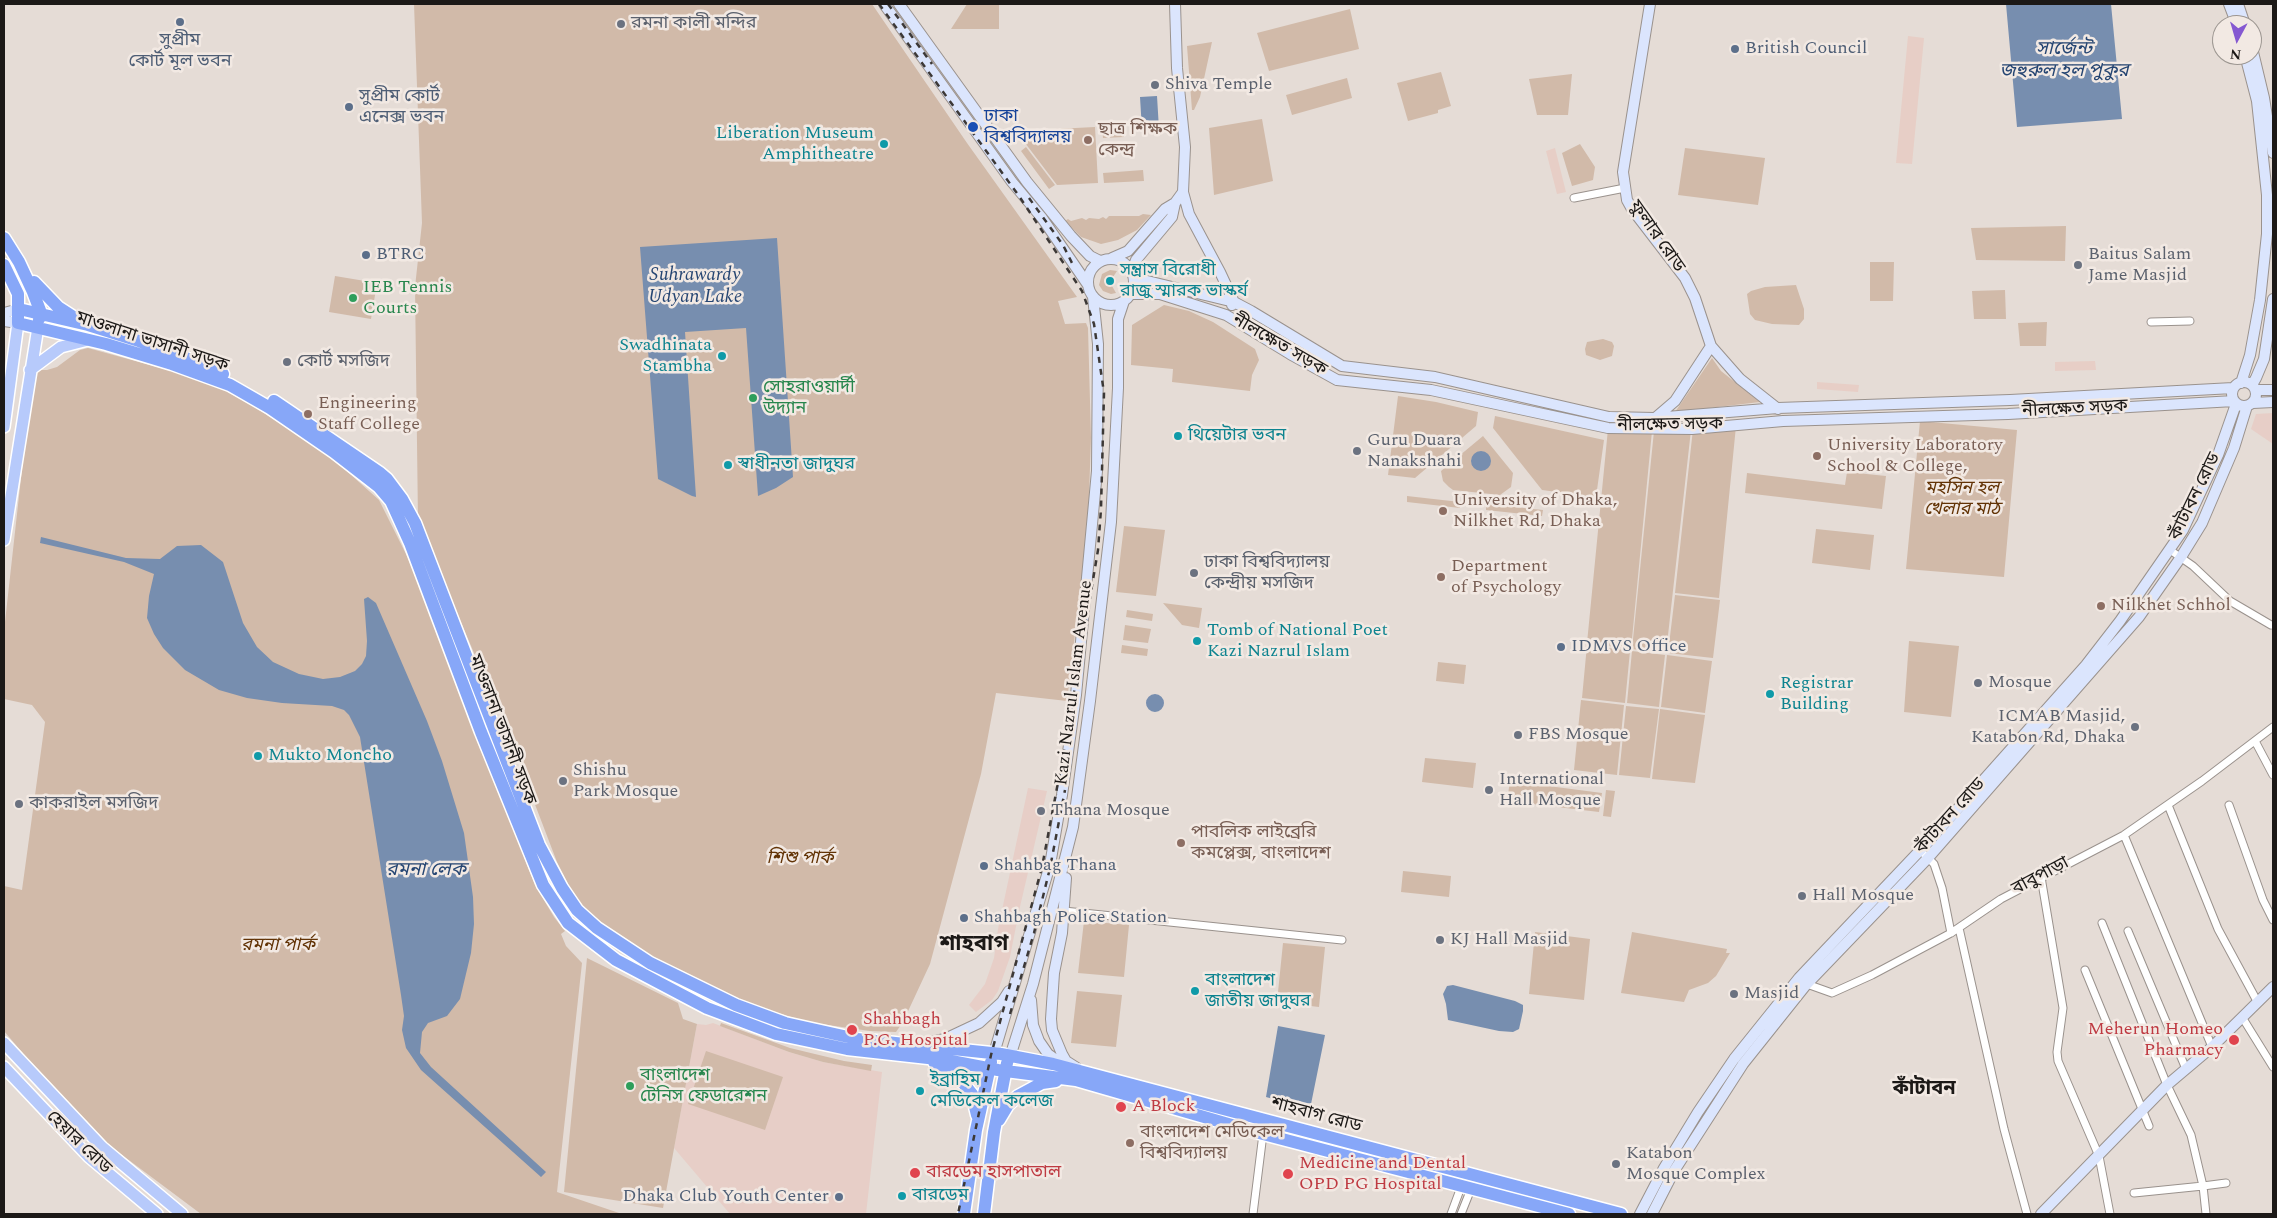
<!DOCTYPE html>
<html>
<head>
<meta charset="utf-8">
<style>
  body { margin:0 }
  #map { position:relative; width:2277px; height:1218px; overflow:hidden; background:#e5dcd6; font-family:Spectral,serif }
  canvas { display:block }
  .frame { position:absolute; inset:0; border:5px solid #1c1917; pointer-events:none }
  .north { position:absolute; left:2212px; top:15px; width:50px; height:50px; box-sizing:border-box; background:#f2e9e3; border:1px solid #9c9691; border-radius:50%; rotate:186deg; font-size:14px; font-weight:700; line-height:20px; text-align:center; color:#1c1917 }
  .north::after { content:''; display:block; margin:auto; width:18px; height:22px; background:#8558d1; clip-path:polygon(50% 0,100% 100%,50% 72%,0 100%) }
</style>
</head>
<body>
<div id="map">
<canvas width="2277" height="1218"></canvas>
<div class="frame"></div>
<div class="north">N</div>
</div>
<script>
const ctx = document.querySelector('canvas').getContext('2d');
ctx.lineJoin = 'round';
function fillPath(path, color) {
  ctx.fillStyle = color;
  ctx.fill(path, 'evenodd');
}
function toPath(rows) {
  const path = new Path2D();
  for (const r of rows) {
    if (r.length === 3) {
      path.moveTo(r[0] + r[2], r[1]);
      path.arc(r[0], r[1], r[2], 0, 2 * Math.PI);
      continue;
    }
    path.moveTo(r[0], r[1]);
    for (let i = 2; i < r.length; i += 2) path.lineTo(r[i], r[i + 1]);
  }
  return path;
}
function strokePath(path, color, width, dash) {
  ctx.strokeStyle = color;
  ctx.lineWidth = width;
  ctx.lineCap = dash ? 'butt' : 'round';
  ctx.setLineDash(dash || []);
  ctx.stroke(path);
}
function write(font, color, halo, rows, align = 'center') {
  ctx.font = font + ' Spectral,"Noto Sans Bengali",serif';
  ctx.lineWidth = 5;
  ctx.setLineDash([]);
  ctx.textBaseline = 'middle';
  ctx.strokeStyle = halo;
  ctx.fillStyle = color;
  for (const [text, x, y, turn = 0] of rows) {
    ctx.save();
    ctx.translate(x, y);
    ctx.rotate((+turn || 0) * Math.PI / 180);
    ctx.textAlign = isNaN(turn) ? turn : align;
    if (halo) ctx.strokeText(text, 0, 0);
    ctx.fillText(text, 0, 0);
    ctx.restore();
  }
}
const commercial = toPath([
  [2273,413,2273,444,2251,429,2256,414],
  [1028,788,1047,791,1019,911,1010,957,998,991,992,1000,976,1012,969,1005,985,984,994,958,998,929],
  [713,1023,789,1052,823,1062,882,1072,866,1214,730,1214,674,1148,697,1024,706,1025]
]);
const industrial = toPath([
  [1908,36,1924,38,1912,164,1896,163],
  [1555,148,1566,192,1557,194,1546,151],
  [2095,361,2096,370,2055,371,2055,362],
  [1817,382,1859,385,1858,392,1817,389]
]);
const green = toPath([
  [414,4,872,4,967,143,1077,297,1058,301,1065,324,1086,323,1088,328,1091,438,1088,525,1067,701,996,693,981,774,930,964,903,1022,896,1032,870,1031,807,1022,753,1005,722,993,645,955,595,920,575,898,557,862,505,726,418,521,415,287,422,223],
  [967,4,999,4,999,29,951,29],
  [1350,9,1359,49,1269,71,1257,33],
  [1212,42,1200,97,1194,110,1192,110,1187,46],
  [1441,72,1451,106,1438,110,1438,113,1408,121,1397,83],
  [1572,74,1568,115,1537,115,1529,79],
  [1347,78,1352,98,1292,115,1286,95],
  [1262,119,1273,181,1214,195,1209,128],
  [1123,125,1124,137,1103,138,1102,127],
  [1095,127,1098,183,1057,185,1016,131],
  [1580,144,1595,167,1593,180,1572,186,1562,153],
  [1026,147,1055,185,1049,189,1021,151],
  [1685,148,1765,158,1758,205,1678,195],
  [1143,170,1144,181,1104,183,1103,173],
  [1143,214,1151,215,1137,230,1118,240,1101,244,1081,237,1065,221,1068,219,1071,221,1082,218,1086,220,1089,218,1099,219,1103,217,1106,219,1109,216,1139,216],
  [2066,226,2065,261,1976,260,1971,228],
  [1870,262,1894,262,1893,301,1870,301],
  [1110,270,1117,271,1113,277,1107,276,1104,280,1106,286,1112,286,1116,293,1111,294,1103,291,1099,285,1102,274],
  [335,276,377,283,371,319,329,312],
  [1796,285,1804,309,1804,319,1799,325,1772,324,1755,320,1750,314,1747,294,1751,291,1765,287],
  [2005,290,2006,319,1974,319,1972,291],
  [1164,305,1189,311,1213,322,1255,349,1259,360,1252,375,1250,391,1172,382,1173,369,1131,365,1132,325],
  [2047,322,2046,346,2020,346,2018,323],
  [1603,339,1612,342,1614,346,1612,356,1600,360,1586,355,1585,349,1587,342],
  [88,348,190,376,220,388,250,404,330,456,379,500,408,558,535,885,554,917,565,931,561,934,566,946,582,963,557,1192,622,1214,201,1214,106,1143,60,1097,4,1031,4,886,22,890,45,722,32,705,4,699,4,631,32,379,36,370,47,370,57,367,80,350],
  [1712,358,1721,371,1760,402,1675,412],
  [1398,396,1436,402,1478,412,1476,426,1415,478,1388,475],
  [1495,416,1604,440,1596,497,1542,490,1493,428],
  [1920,421,2017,430,2004,577,1906,569],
  [1736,426,1719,598,1675,593,1693,429],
  [1608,429,1652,431,1631,649,1587,643],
  [1691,430,1666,653,1632,649,1654,431],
  [1483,436,1513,473,1511,487,1500,495,1453,490,1449,487,1443,481,1441,471],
  [1847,472,1886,476,1882,509,1745,493,1747,473,1845,485],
  [1407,496,1460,502,1460,508,1407,502],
  [1486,504,1543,510,1542,516,1486,510],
  [1124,526,1165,530,1156,596,1116,592],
  [1816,529,1874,535,1870,570,1812,563],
  [1675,595,1720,600,1713,658,1668,653],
  [1163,603,1202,608,1199,628,1182,625],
  [1127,610,1153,614,1152,621,1126,617],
  [1125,625,1151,629,1148,643,1123,640],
  [1909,641,1959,646,1951,717,1904,712],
  [1122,645,1148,649,1147,656,1121,653],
  [1587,645,1630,651,1625,703,1582,698],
  [1632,651,1665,655,1659,707,1627,703],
  [1667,655,1712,661,1705,713,1661,707],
  [1438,662,1466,665,1464,684,1436,681],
  [1581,700,1624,705,1617,775,1574,770],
  [1626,706,1659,709,1650,778,1619,775],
  [1660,709,1705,715,1695,783,1652,779],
  [1425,758,1476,763,1473,788,1422,782],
  [1510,781,1602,793,1599,812,1507,801],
  [1606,790,1615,791,1611,817,1603,816],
  [1403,871,1451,876,1449,897,1401,892],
  [1084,921,1129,925,1124,977,1078,973],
  [1535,932,1590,939,1584,1000,1529,994],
  [1632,932,1727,949,1726,953,1730,953,1716,976,1708,983,1689,990,1684,1002,1621,993],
  [1283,943,1325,947,1319,1007,1277,1002],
  [587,958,678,1003,683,1019,697,1024,663,1208,564,1192],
  [1077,991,1122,995,1116,1047,1071,1043],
  [721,1023,790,1048,844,1061,872,1065,871,1071,823,1062,789,1052,720,1026],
  [706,1051,783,1077,765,1130,688,1104]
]);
const water = toPath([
  [2006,4,2111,4,2122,119,2017,127],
  [1157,96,1159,129,1142,130,1140,97],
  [777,238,793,477,776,488,758,496,746,328,685,332,696,497,692,496,658,479,640,247],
  [1481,461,10],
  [41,537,126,558,160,559,177,546,201,545,223,562,243,623,257,647,273,662,299,674,323,679,340,677,355,671,362,664,366,656,367,641,364,599,368,597,376,603,427,721,442,761,464,833,473,897,474,924,471,953,460,999,447,1016,428,1023,422,1032,420,1053,431,1067,546,1172,541,1177,421,1070,406,1048,402,1030,404,1016,401,995,360,737,349,715,344,710,332,706,282,703,247,698,219,690,185,670,163,648,154,634,147,618,149,596,154,574,124,562,40,543],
  [1155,703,9],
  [1453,985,1515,1001,1523,1005,1523,1011,1519,1029,1513,1032,1499,1031,1448,1020,1446,1004,1443,994,1447,986],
  [1278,1026,1325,1035,1310,1109,1266,1097]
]);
const street = toPath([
  [1574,198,1625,188],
  [2151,322,2190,321],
  [2170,550,2193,566,2230,601,2271,625],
  [2255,741,2273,775],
  [2168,805,2218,929,2257,1001],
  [2229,805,2263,900,2273,920],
  [2124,835,2212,1047],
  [1920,850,1934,864,1942,888,1951,933],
  [2041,877,2063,1008,2057,1052,2058,1061,2099,1156,2110,1214],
  [1064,911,1342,940],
  [2102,923,2167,1085,2191,1135,2203,1186,2134,1193],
  [1959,928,2004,1129,2027,1214],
  [2128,931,2186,1069],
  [2085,970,2149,1126],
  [1804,983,1832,993,1872,975,1951,933,2001,899,2124,835,2202,781,2273,727],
  [2242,1017,2273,1067],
  [1253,1214,1263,1134],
  [1451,1214,1461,1187],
  [1461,1214,1471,1189],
  [2206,1214,2203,1186,2226,1183]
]);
const secondary = toPath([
  [884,4,1012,182,1042,218,1088,285],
  [899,4,1027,182,1071,236,1090,256,1100,261],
  [1175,4,1177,68,1185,147,1183,192,1189,214,1220,272,1234,302,1232,305],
  [1650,4,1623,172,1627,200,1632,209,1685,278,1695,298,1711,346,1740,379,1778,409],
  [2229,4,2237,25],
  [2238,4,2245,25],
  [2252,48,2264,98,2273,153],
  [1112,258,1128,251,1165,209,1175,203,1183,192],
  [1111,282,23],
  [1132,271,1136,260,1172,217,1175,203],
  [1135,278,1234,302,1251,311,1342,366,1435,377,1609,417,1654,418,1778,408,2010,400,2233,388],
  [1132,294,1160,294,1226,315,1290,354,1337,380,1431,390,1608,428,1692,429,1783,421,2008,414,2234,401],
  [4,313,19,309],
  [4,321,18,323],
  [2244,394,12],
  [2241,383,2250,355,2260,300,2267,234,2267,195,2257,101,2245,55],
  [2252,385,2256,378,2264,359,2273,299],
  [2256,390,2273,390],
  [2253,403,2273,402],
  [1654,419,1675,401,1711,346],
  [1066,878,1062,933,1054,973,1051,1019,1052,1030,1062,1054,1066,1061,1077,1068],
  [1031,1000,1033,1025,1039,1041,1048,1054,1062,1064],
  [925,1043,945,1039,979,1023,1002,1002,1009,991],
  [992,1060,1050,865,1062,795,1076,695,1097,471,1098,344,1093,297],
  [1008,1063,1033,984,1073,827,1090,701,1111,522,1118,388,1118,319,1124,301],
  [1640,1214,1664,1168,1698,1112,1734,1059,1799,978,1929,841,2086,665,2120,621,2183,530,2218,455,2236,404],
  [1652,1214,1674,1171,1743,1064,1806,985,1928,858,2139,617,2181,557,2202,523,2234,448,2247,406],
  [2041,1214,2167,1085,2212,1047,2273,987]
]);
const primary = toPath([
  [30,370,61,347,88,340],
  [4,427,18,323],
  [4,540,38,327],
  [4,1043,102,1147,182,1214],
  [4,1067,89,1157,157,1214]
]);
const highway = toPath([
  [4,238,19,262,33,292,41,313,39,319],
  [4,265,18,294,18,323,106,344,172,364,230,385,270,408,334,452,379,487,391,501,410,543,481,732,543,885,568,923,616,960,707,1008,776,1034,847,1049,946,1060,998,1070,1076,1080,1263,1134,1569,1214],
  [34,282,58,307,75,318],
  [19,309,88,325,139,341,199,363,223,374],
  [274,401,380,473,387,479,402,499,415,523,539,845,562,888,577,910,597,928,650,963,736,1005,785,1023,857,1039,1001,1054,1053,1064,1621,1214],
  [934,1062,950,1070,964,1084,972,1094,977,1115],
  [999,1120,1008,1105,1018,1096,1042,1083,1056,1081],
  [964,1214,976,1130,991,1062],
  [984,1214,994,1132,1007,1063]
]);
const rail = toPath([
  [879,4,1019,196,1082,291,1094,324,1104,393,1101,509,1098,550,1067,735,1042,867,991,1055,958,1214],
  [888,4,932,64],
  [1029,198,1063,245,1072,263],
  [1010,1014,1034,933,1050,868,1065,790]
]);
const markers = [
  [180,22,5,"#5c6f8a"],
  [621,24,5,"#6b7280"],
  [1735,49,5,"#5c6f8a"],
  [1155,85,5,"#6b7280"],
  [349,107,5,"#5c6f8a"],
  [973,127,6,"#1a4fb4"],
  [1088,140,5,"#8d6e63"],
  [884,144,5,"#0f9aa8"],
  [366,255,5,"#5c6f8a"],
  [2078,265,5,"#6b7280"],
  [1110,281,5,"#0f9aa8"],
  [353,298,5,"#2e9e5b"],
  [722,356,5,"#0f9aa8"],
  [287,362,5,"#6b7280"],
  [753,398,5,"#2e9e5b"],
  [308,414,5,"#8d6e63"],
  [1178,436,5,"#0f9aa8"],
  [1357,451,5,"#6b7280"],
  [1817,456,5,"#8d6e63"],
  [728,465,5,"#0f9aa8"],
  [1443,511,5,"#8d6e63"],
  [1194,573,5,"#6b7280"],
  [1441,577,5,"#8d6e63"],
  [2101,606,5,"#8d6e63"],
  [1197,641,5,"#0f9aa8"],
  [1561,647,5,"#5c6f8a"],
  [1978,683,5,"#6b7280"],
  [1770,694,5,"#0f9aa8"],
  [2135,727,5,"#6b7280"],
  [1518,735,5,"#6b7280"],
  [258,756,5,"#0f9aa8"],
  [563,781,5,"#6b7280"],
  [1489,790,5,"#6b7280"],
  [19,804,5,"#6b7280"],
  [1041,811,5,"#6b7280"],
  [1181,843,5,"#8d6e63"],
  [984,866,5,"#5c6f8a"],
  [1802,896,5,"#6b7280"],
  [964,918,5,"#5c6f8a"],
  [1440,940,5,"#6b7280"],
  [1195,991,5,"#0f9aa8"],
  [1734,994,5,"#6b7280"],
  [852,1030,6,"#e0444e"],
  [2234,1040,6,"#e0444e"],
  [630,1086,5,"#2e9e5b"],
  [920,1091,5,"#0f9aa8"],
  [1121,1107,6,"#e0444e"],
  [1130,1143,5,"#8d6e63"],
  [1616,1164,5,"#6b7280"],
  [915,1173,6,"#e0444e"],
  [1288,1174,6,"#e0444e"],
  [902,1196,5,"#0f9aa8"],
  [839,1197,5,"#5c6f8a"]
];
const worshipNames = [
  ["রমনা কালী মন্দির",631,24],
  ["Shiva Temple",1165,85],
  ["Baitus Salam",2088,255],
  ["Jame Masjid",2088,276],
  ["কোর্ট মসজিদ",297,362],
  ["Guru Duara",1367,441],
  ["Nanakshahi",1367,462],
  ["ঢাকা বিশ্ববিদ্যালয়",1204,563],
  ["কেন্দ্রীয় মসজিদ",1204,584],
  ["Mosque",1988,683],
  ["ICMAB Masjid,",2125,717,"right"],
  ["Katabon Rd, Dhaka",2125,738,"right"],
  ["FBS Mosque",1528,735],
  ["Shishu",573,771],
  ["Park Mosque",573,792],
  ["International",1499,780],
  ["Hall Mosque",1499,801],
  ["কাকরাইল মসজিদ",29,804],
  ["Thana Mosque",1051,811],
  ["Hall Mosque",1812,896],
  ["KJ Hall Masjid",1450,940],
  ["Masjid",1744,994],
  ["Katabon",1626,1154],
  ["Mosque Complex",1626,1175]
];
const serviceNames = [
  ["সুপ্রীম",180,41,"center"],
  ["কোর্ট মূল ভবন",180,62,"center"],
  ["British Council",1745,49],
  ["সুপ্রীম কোর্ট",359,97],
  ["এনেক্স ভবন",359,118],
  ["BTRC",376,255],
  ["IDMVS Office",1571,647],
  ["Shahbag Thana",994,866],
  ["Shahbagh Police Station",974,918],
  ["Dhaka Club Youth Center",829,1197,"right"]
];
const transitNames = [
  ["ঢাকা",984,117],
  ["বিশ্ববিদ্যালয়",984,138]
];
const educationNames = [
  ["ছাত্র শিক্ষক",1098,130],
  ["কেন্দ্র",1098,151],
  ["Engineering",318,404],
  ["Staff College",318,425],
  ["University Laboratory",1827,446],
  ["School & College,",1827,467],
  ["University of Dhaka,",1453,501],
  ["Nilkhet Rd, Dhaka",1453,522],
  ["Department",1451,567],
  ["of Psychology",1451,588],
  ["Nilkhet Schhol",2111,606],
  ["পাবলিক লাইব্রেরি",1191,833],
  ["কমপ্লেক্স, বাংলাদেশ",1191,854],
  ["বাংলাদেশ মেডিকেল",1140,1133],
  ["বিশ্ববিদ্যালয়",1140,1154]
];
const cultureNames = [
  ["Liberation Museum",874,134,"right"],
  ["Amphitheatre",874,155,"right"],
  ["সন্ত্রাস বিরোধী",1120,271],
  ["রাজু স্মারক ভাস্কর্য",1120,292],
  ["Swadhinata",712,346,"right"],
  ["Stambha",712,367,"right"],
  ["থিয়েটার ভবন",1188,436],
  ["স্বাধীনতা জাদুঘর",738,465],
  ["Tomb of National Poet",1207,631],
  ["Kazi Nazrul Islam",1207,652],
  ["Registrar",1780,684],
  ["Building",1780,705],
  ["Mukto Moncho",268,756],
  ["বাংলাদেশ",1205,981],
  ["জাতীয় জাদুঘর",1205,1002],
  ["ইব্রাহিম",930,1081],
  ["মেডিকেল কলেজ",930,1102],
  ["বারডেম",912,1196]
];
const streetNames = [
  ["ফুলার রোড",1656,237,55],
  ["মাওলানা ভাসানী সড়ক",152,343,18],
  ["নীলক্ষেত সড়ক",1279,346,30],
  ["নীলক্ষেত সড়ক",2075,410,-3],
  ["নীলক্ষেত সড়ক",1670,426,-1],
  ["কাঁটাবন রোড",2196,497,-64],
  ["Kazi Nazrul Islam Avenue",1075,683,-83],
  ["মাওলানা ভাসানী সড়ক",501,730,69],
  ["কাঁটাবন রোড",1951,817,-48],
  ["বাবুপাড়া",2041,877,-28],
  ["শাহবাগ রোড",1316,1116,15],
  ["হেয়ার রোড",78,1143,44]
];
const leisureNames = [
  ["IEB Tennis",363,288],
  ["Courts",363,309],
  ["সোহরাওয়ার্দী",763,388],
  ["উদ্যান",763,409],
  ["বাংলাদেশ",640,1076],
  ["টেনিস ফেডারেশন",640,1097]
];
const parkNames = [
  ["মহসিন হল",1962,489],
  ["খেলার মাঠ",1962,510],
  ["শিশু পার্ক",800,859],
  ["রমনা পার্ক",278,946]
];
const healthNames = [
  ["Shahbagh",863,1020],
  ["P.G. Hospital",863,1041],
  ["Meherun Homeo",2223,1030,"right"],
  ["Pharmacy",2223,1051,"right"],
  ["A Block",1132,1107],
  ["Medicine and Dental",1299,1164],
  ["OPD PG Hospital",1299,1185],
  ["বারডেম হাসপাতাল",926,1173]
];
const waterNames = [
  ["সার্জেন্ট",2064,50],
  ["জহুরুল হল পুকুর",2064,72],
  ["Suhrawardy",695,276],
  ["Udyan Lake",695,298],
  ["রমনা লেক",426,871]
];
const quarterNames = [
  ["কাঁটাবন",1924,1090]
];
const districtNames = [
  ["শাহবাগ",974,946]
];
fillPath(commercial, '#e7cec7');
fillPath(industrial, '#e7cec6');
fillPath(green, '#d1baa9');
fillPath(water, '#778eaf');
strokePath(street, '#9a928d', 9);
strokePath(secondary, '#9a928d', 12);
strokePath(primary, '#fff', 14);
strokePath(highway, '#fff', 15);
strokePath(street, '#fff', 7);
strokePath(secondary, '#dbe5fd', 10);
strokePath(primary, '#b7cafb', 11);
strokePath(highway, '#87a7f8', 12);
strokePath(rail, '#3c3836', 2.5, [6, 6]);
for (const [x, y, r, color] of markers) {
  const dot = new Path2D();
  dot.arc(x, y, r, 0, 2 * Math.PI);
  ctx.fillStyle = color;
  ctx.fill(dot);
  strokePath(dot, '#f2e9e3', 2);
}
write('18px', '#5b616d', '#f2e9e3', worshipNames, 'left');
write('18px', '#4e5e75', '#f2e9e3', serviceNames, 'left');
write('18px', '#164399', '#f2e9e3', transitNames, 'left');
write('18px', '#785e54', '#f2e9e3', educationNames, 'left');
write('18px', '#0d838f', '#f2e9e3', cultureNames, 'left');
write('18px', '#1c1917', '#f2e9e3', streetNames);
write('18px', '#27864d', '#f2e9e3', leisureNames, 'left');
write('italic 18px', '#623305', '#f2e9e3', parkNames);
write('18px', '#be3a42', '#f2e9e3', healthNames, 'left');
write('italic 19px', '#254572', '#f2e9e3', waterNames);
write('bold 20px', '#1c1917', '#f2e9e3', quarterNames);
write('bold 22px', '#1c1917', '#f2e9e3', districtNames);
</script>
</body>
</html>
